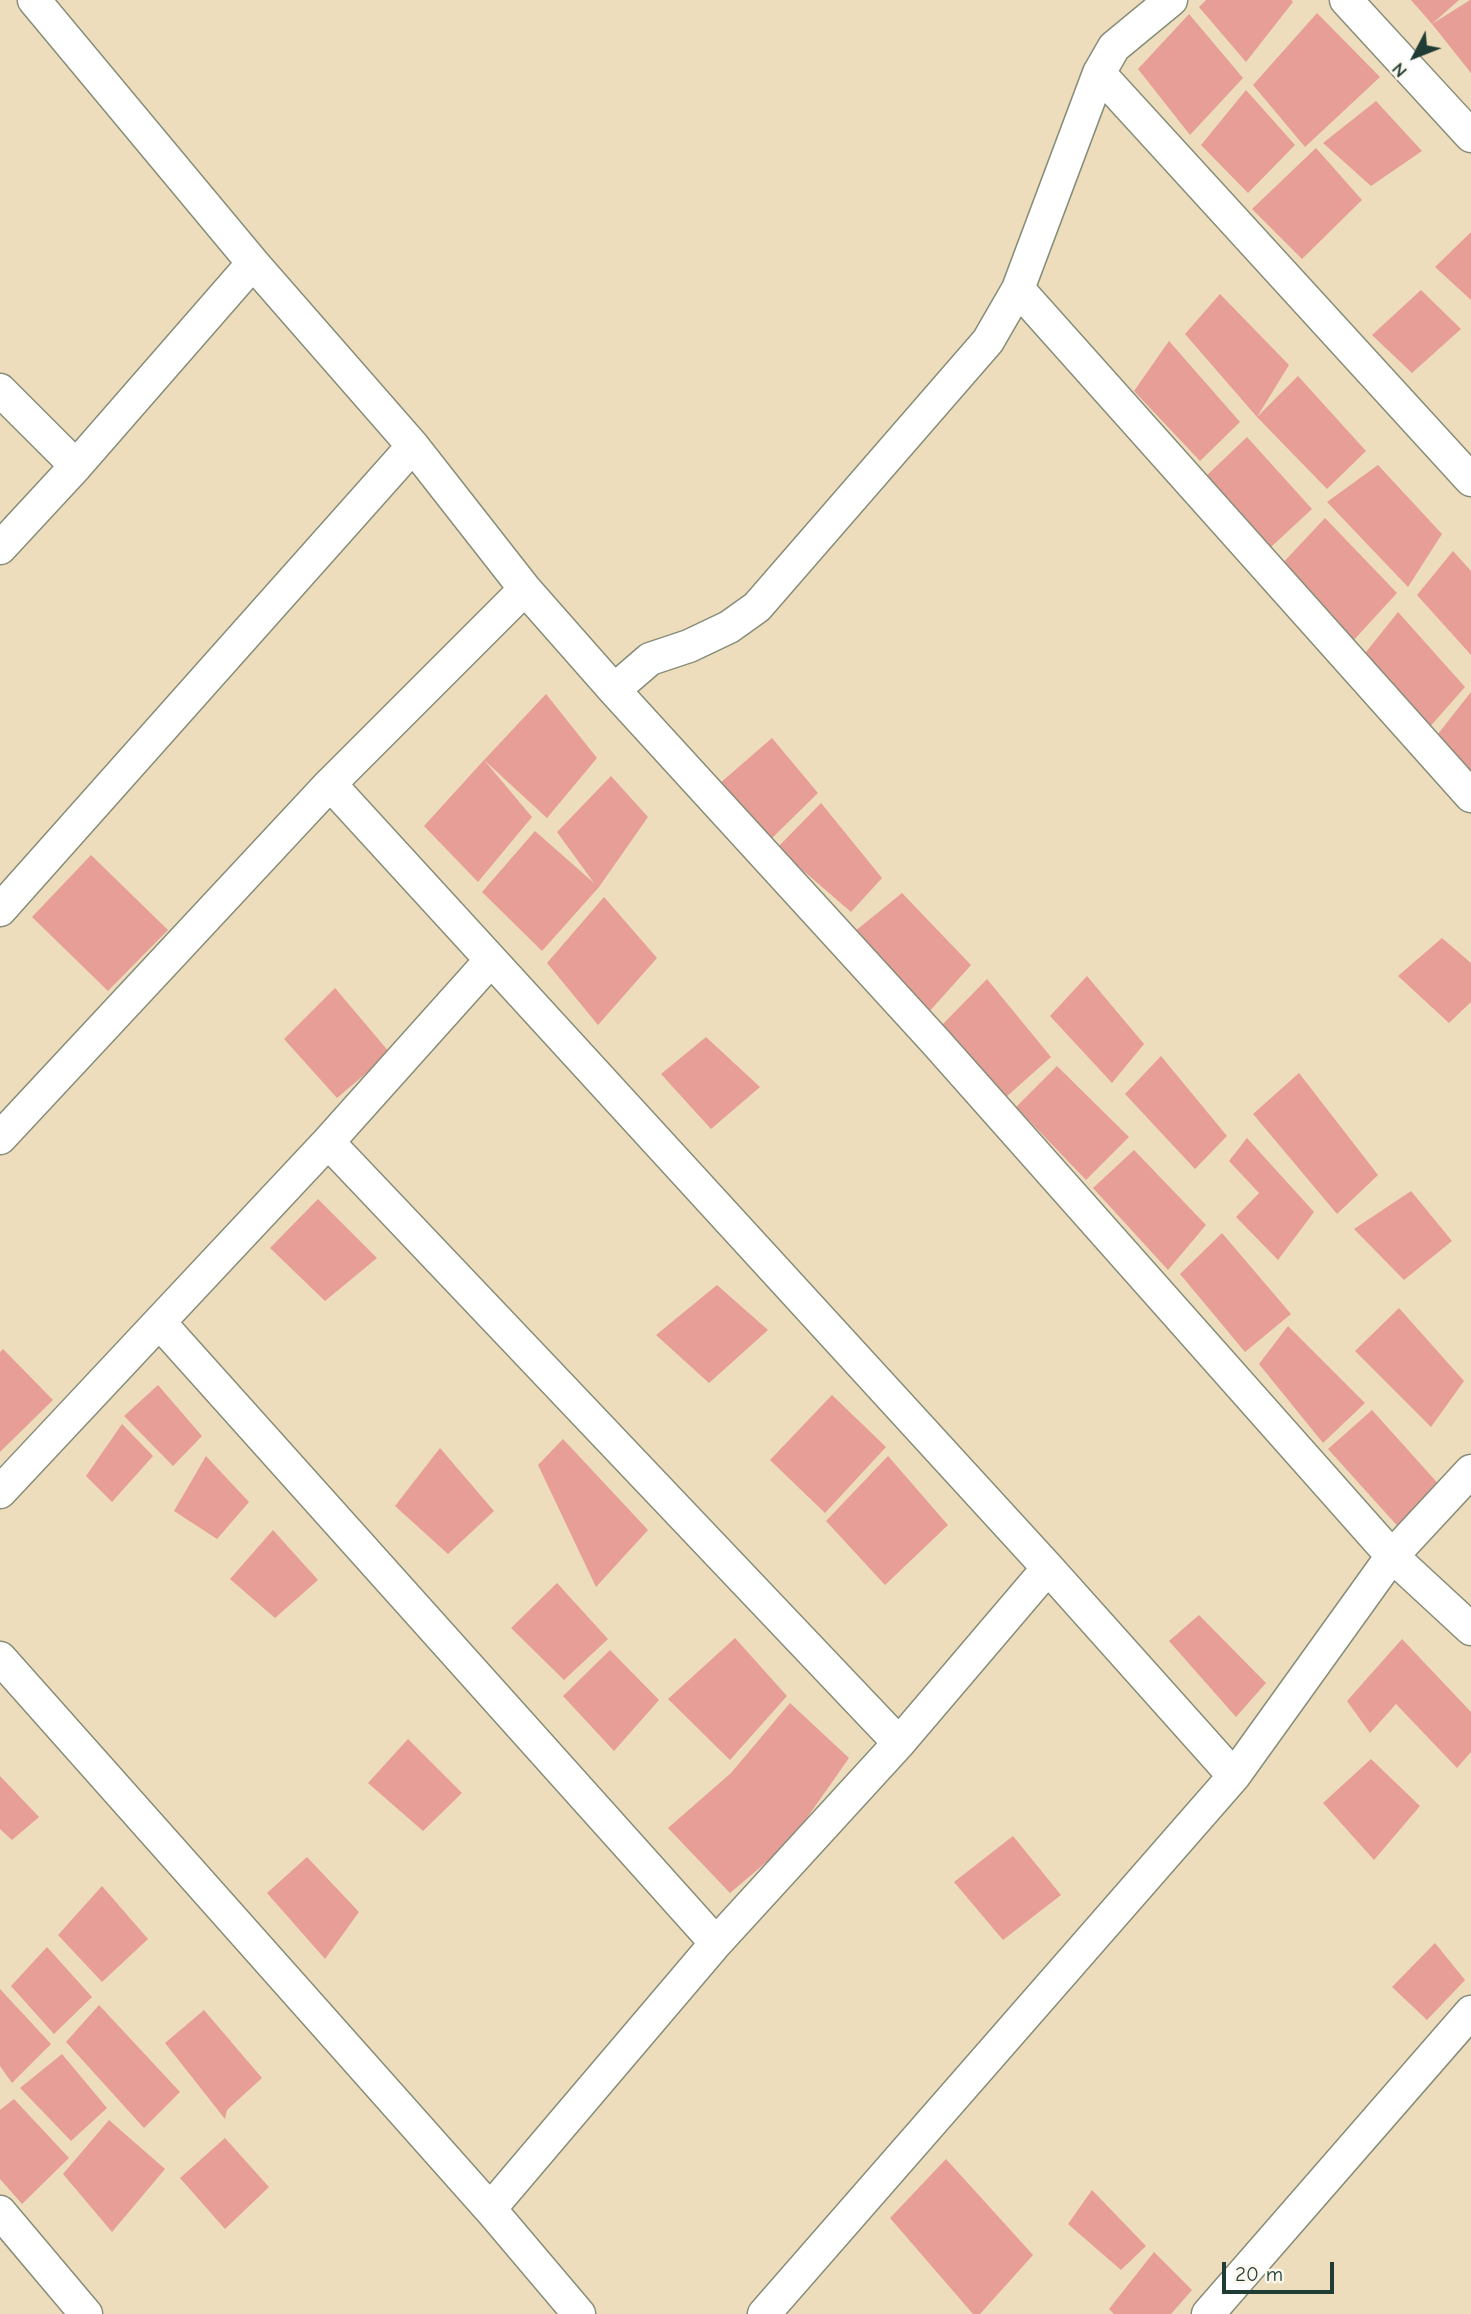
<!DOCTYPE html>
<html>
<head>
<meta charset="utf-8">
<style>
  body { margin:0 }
  #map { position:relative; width:1471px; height:2314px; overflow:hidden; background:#eeddbc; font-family:"Comic Neue",sans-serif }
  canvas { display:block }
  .north { position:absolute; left:1380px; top:21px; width:70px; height:70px; -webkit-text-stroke:5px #fbf7ec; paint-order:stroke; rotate:228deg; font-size:19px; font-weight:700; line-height:28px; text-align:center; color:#1f3d34 }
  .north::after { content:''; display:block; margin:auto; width:24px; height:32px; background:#1f3d34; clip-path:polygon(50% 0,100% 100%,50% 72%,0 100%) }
  .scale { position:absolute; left:1222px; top:2262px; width:112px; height:32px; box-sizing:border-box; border:4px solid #1f3d34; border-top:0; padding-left:9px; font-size:21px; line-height:24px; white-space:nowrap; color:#1f3d34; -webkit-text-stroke:5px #fbf7ec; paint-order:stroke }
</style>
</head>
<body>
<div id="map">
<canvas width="1471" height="2314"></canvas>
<div class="north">N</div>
<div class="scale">20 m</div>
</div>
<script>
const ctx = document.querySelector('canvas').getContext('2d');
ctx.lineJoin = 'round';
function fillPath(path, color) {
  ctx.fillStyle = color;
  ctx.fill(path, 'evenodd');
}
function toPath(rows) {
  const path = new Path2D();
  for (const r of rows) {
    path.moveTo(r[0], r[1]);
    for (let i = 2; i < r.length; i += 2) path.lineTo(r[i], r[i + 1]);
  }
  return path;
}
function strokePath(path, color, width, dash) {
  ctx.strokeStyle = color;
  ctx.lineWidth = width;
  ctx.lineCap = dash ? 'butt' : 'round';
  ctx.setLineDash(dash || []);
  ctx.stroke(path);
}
const building = toPath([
  [1206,0,1291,0,1293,2,1246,62,1199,7],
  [1411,0,1459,0,1432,24],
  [1470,0,1471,0,1471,73,1432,24],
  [1317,13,1380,77,1305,147,1253,85],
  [1189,14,1243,78,1190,135,1138,69],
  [1246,90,1295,145,1248,193,1201,145],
  [1376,101,1422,151,1371,186,1323,143],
  [1316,148,1362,200,1302,259,1252,209],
  [1471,232,1471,300,1435,267],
  [1421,290,1461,329,1412,373,1372,335],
  [1220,294,1289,365,1257,417,1298,376,1366,451,1327,489,1257,417,1185,334],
  [1169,341,1240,422,1200,461,1134,391],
  [1247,437,1312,509,1270,548,1204,478],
  [1378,465,1442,534,1408,587,1327,502],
  [1325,518,1397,593,1352,642,1278,568],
  [1453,551,1471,571,1471,655,1417,595],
  [1398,612,1465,687,1420,738,1362,657],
  [1471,692,1471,780,1434,739],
  [546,694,597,758,547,818,484,760,532,817,478,882,424,826,484,760],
  [772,738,818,793,771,839,719,784],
  [611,776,648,817,599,887,542,951,482,892,535,831,594,883,557,832],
  [821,803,882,878,851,912,777,848],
  [91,855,168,930,108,991,32,917],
  [902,893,971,965,928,1013,854,932],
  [604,897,657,958,598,1025,547,963],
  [1442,938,1471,963,1471,1002,1449,1023,1398,976],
  [1087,976,1144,1044,1112,1083,1050,1016],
  [987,979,1051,1057,1005,1098,938,1029],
  [335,988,390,1053,337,1098,284,1039],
  [706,1037,760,1087,711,1129,661,1074],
  [1161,1056,1227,1136,1195,1169,1125,1094],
  [1057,1066,1129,1137,1086,1180,1016,1107],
  [1299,1073,1378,1175,1337,1214,1253,1114],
  [1247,1138,1314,1212,1278,1260,1236,1217,1259,1193,1229,1161],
  [1134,1150,1206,1225,1168,1270,1093,1188],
  [1411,1191,1452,1241,1404,1280,1354,1229],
  [318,1199,377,1258,325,1301,270,1248],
  [1222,1233,1291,1314,1245,1352,1180,1274],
  [717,1285,768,1330,709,1383,656,1335],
  [1399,1308,1464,1381,1431,1427,1355,1351],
  [1288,1326,1365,1403,1323,1443,1259,1364],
  [3,1349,53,1400,0,1452,0,1352],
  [158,1385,202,1436,173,1466,124,1416],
  [832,1395,886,1447,825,1513,770,1460],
  [1372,1410,1443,1489,1402,1531,1328,1449],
  [122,1424,153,1456,112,1502,86,1476],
  [563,1439,648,1530,596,1587,538,1465],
  [440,1448,494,1511,448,1554,395,1506],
  [206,1456,249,1502,217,1539,174,1511],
  [888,1456,948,1525,885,1585,826,1521],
  [273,1530,318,1580,275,1618,230,1579],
  [557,1583,608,1639,564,1680,511,1628],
  [1199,1615,1266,1683,1236,1717,1169,1641],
  [735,1638,787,1696,730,1760,668,1699],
  [1402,1639,1471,1712,1471,1752,1457,1768,1396,1704,1370,1733,1347,1701],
  [610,1650,659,1700,614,1751,563,1696],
  [790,1703,849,1758,790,1842,730,1893,668,1828,731,1773],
  [408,1739,462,1793,423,1831,368,1783],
  [1371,1759,1420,1806,1374,1860,1323,1803],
  [0,1776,39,1817,12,1840,0,1829],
  [1013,1836,1061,1895,1003,1940,954,1882],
  [307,1857,359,1912,325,1959,267,1893],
  [102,1886,148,1939,102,1982,58,1935],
  [1435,1943,1465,1980,1427,2020,1392,1987],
  [47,1947,92,1997,54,2034,11,1986],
  [0,1989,51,2044,12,2083,0,2066],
  [99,2005,180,2092,144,2128,66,2042],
  [204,2010,262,2078,227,2110,225,2119,165,2043],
  [62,2054,107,2108,71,2141,20,2088],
  [14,2099,69,2158,22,2204,0,2179,0,2110],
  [109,2120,165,2169,112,2232,63,2174],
  [225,2138,269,2187,225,2229,180,2178],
  [946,2159,1033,2255,980,2314,973,2314,890,2218],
  [1092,2190,1146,2246,1121,2270,1068,2224],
  [1154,2252,1192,2290,1171,2314,1114,2314,1109,2309]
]);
const minor = toPath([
  [34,0,253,263,413,446,525,589,614,690,935,1041,1392,1556,1471,1629],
  [1346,0,1471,136],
  [1099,73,1471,480],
  [1018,289,1471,796],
  [0,390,76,466],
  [0,548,76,466,253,263],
  [614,690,650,659,689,646,729,627,757,607,988,341,1018,289,1099,73,1114,47,1171,0],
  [330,784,1048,1568,1234,1776],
  [0,910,413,446],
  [0,1138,330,784,525,589],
  [328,1142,899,1743],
  [160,1323,716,1943],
  [0,1492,328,1142,491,960],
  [0,1658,490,2209,579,2314],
  [490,2209,716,1943,899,1743,1048,1568],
  [0,2212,86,2314],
  [764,2314,1234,1776,1392,1556,1471,1471],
  [1208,2314,1471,2012]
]);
fillPath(building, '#e79e96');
strokePath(minor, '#868d78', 35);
strokePath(minor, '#fff', 32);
</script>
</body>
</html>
